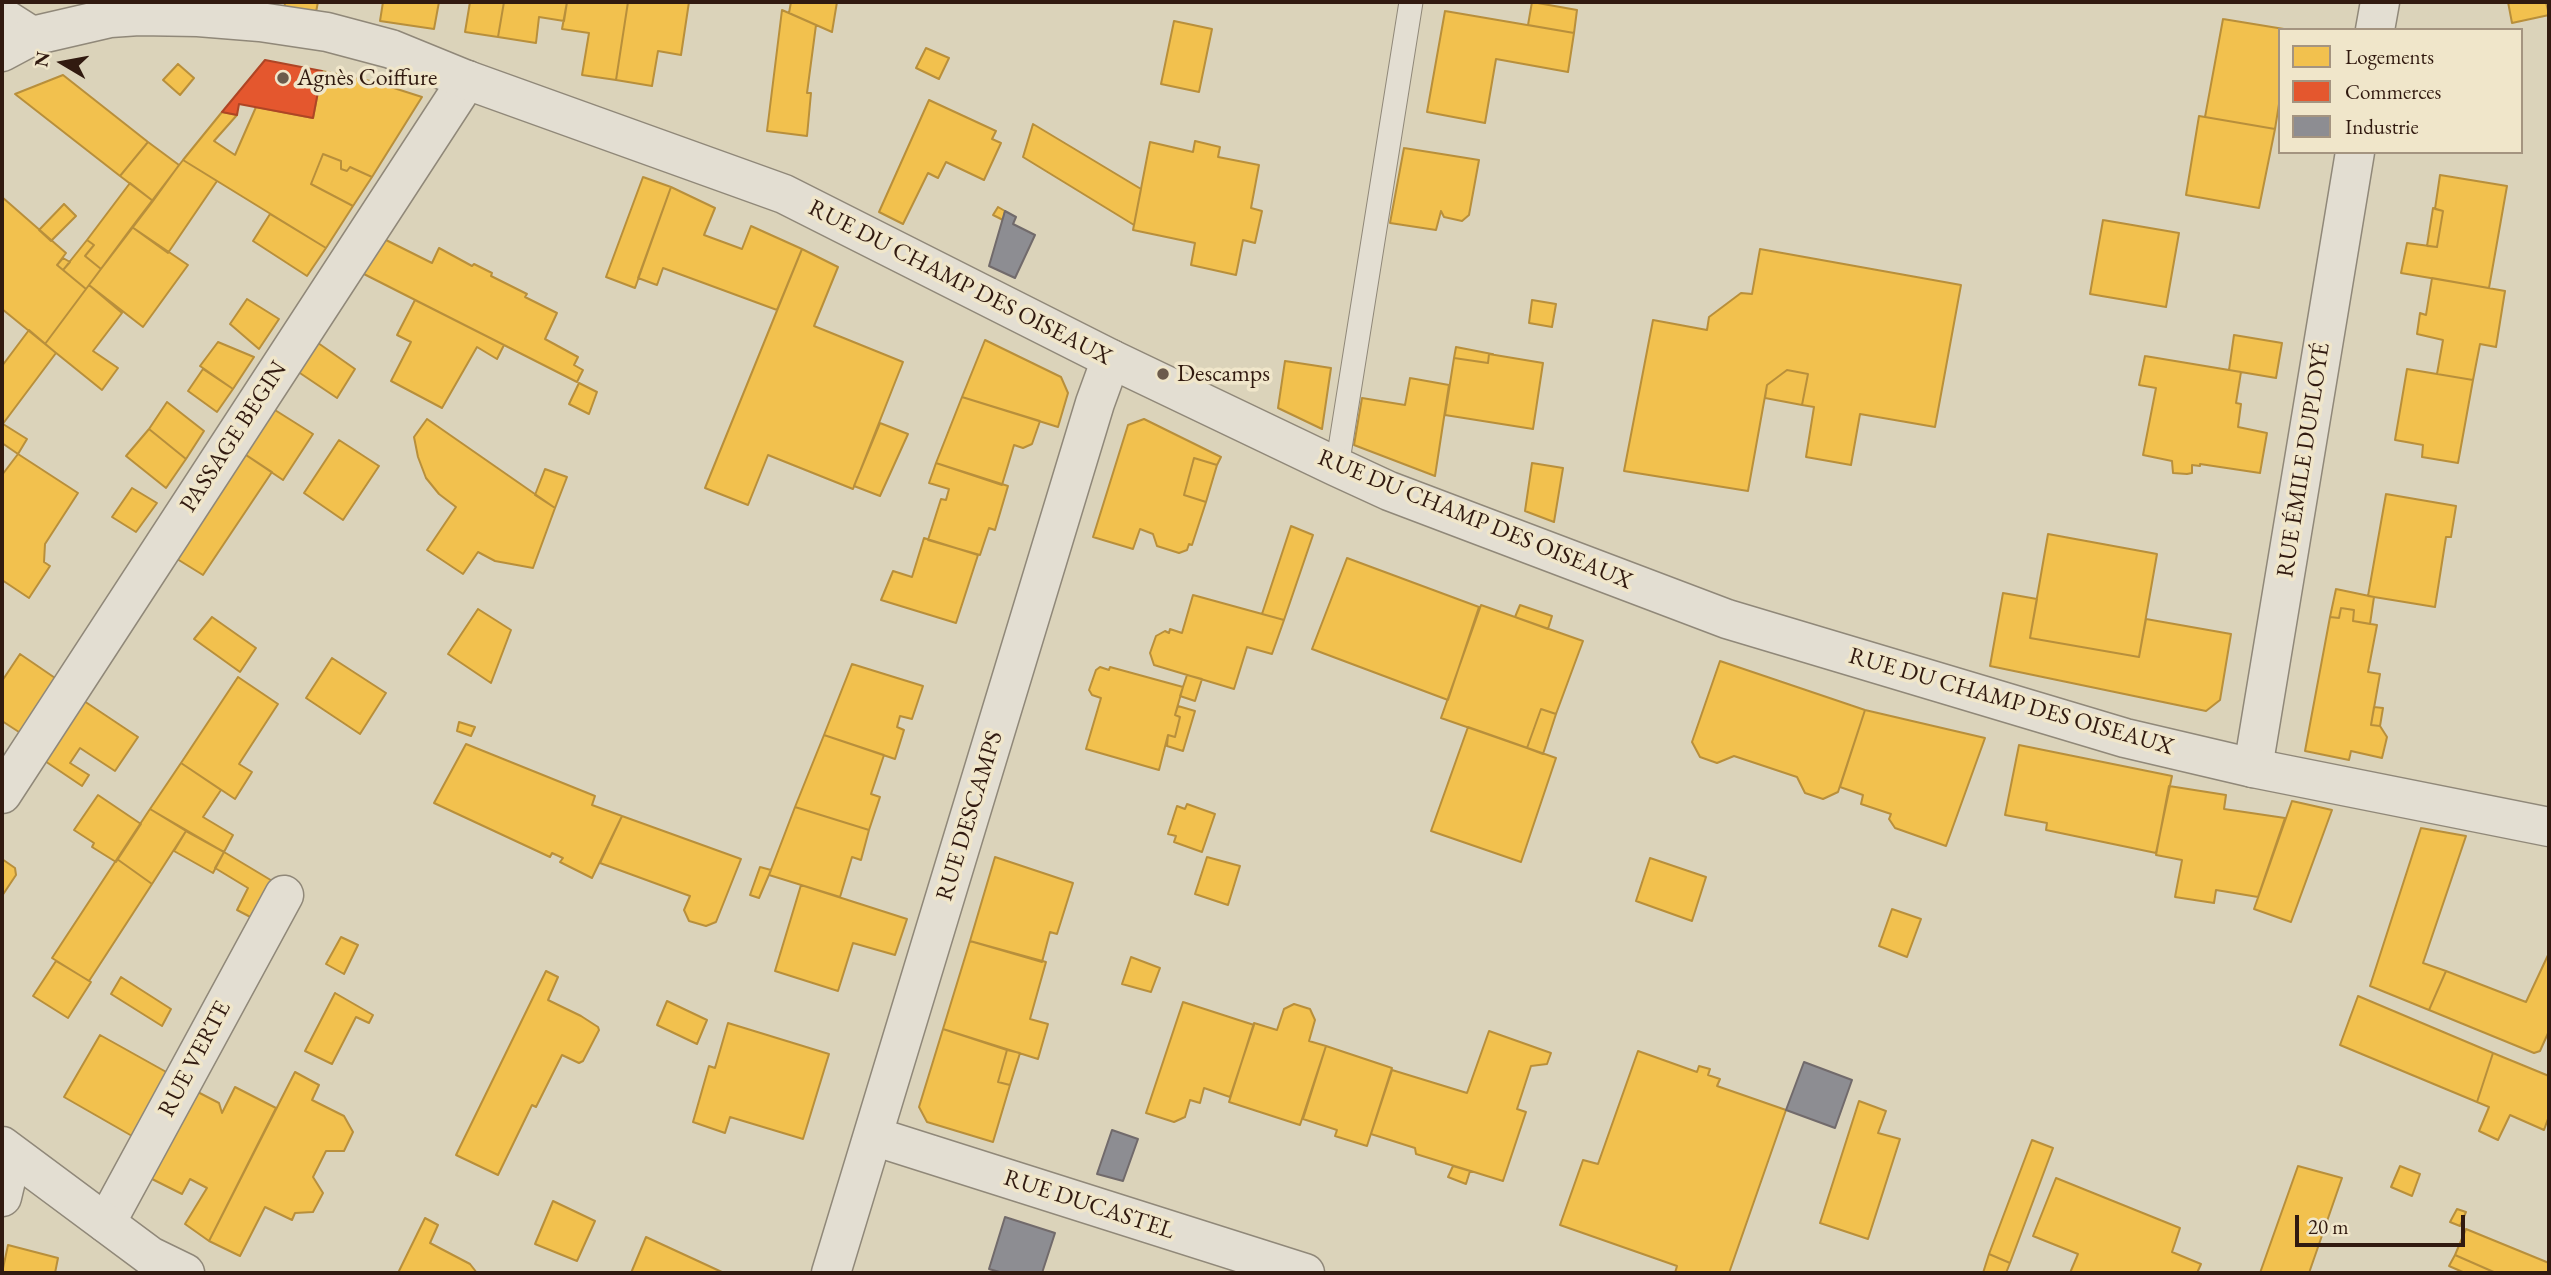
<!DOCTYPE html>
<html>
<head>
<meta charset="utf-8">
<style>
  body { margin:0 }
  #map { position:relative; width:2551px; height:1275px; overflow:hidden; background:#dbd3ba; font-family:"EB Garamond",serif }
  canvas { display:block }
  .frame { position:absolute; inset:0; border:4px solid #311a10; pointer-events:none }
  .legend { position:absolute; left:2278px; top:28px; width:245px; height:126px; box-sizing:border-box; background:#f0e6ca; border:2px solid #a49480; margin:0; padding:9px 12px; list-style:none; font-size:21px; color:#311a10 }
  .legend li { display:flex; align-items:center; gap:14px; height:35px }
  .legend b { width:35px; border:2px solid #a49480 }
  .north { position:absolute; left:28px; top:28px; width:70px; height:70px; -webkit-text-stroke:5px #f0e6ca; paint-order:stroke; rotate:280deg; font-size:19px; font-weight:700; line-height:28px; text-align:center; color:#311a10 }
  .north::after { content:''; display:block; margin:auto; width:24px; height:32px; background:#311a10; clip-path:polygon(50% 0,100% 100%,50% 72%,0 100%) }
  .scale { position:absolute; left:2295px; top:1215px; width:170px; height:32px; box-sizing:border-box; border:4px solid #311a10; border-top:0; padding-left:9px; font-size:21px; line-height:24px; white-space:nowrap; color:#311a10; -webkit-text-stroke:5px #f0e6ca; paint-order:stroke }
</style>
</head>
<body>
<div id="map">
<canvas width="2551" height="1275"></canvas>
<div class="frame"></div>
<ul class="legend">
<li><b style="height:19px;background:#f2c14e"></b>Logements</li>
<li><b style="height:19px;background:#e4572e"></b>Commerces</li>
<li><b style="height:19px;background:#8d8d92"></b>Industrie</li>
</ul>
<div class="north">N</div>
<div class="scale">20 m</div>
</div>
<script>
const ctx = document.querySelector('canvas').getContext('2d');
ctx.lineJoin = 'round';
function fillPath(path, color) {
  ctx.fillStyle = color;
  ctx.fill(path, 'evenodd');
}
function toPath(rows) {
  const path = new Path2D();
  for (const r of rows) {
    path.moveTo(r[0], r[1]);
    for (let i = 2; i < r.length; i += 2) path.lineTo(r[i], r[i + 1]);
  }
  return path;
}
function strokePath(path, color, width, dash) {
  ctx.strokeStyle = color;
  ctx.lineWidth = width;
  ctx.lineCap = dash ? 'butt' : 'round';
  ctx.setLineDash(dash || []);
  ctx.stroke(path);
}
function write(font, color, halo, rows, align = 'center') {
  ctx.font = font + ' "EB Garamond",serif';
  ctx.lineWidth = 7;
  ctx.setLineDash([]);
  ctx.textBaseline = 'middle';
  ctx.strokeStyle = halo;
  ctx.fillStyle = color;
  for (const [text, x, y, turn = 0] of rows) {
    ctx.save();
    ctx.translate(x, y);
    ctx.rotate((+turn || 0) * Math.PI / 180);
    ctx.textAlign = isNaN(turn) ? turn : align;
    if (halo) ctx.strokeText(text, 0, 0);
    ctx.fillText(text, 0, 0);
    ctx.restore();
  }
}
const homes = toPath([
  [285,2,318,2,315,17,284,12,285,2],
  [383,2,439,2,434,29,380,21,383,2],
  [470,2,504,2,498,37,465,32,470,2],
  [504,2,567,2,564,21,539,17,536,43,498,37,504,2],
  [567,2,628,2,616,80,582,75,589,33,562,29,567,2],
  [628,2,689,2,681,55,658,51,652,86,616,80,628,2],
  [791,2,837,2,832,32,789,13,791,2],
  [1532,2,1577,10,1574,33,1528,25,1532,2],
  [2508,2,2546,2,2549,15,2512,23,2508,2],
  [782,10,816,25,807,93,811,93,807,136,767,131,782,10],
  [1445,11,1574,33,1568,72,1496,59,1485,123,1427,112,1445,11],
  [2223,19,2290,30,2280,30,2280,98,2275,129,2205,117,2223,19],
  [1174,21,1212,29,1199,92,1161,84,1174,21],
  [926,48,949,58,939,79,916,68,926,48],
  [178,64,194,78,180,95,163,80,178,64],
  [322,71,375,82,422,97,372,177,350,167,347,171,341,169,341,161,323,154,311,184,353,206,326,248,183,160,222,112,237,115,214,141,235,155,256,107,313,118,322,71],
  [63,75,148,142,120,176,15,94,63,75],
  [929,100,996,131,992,139,1001,143,984,180,946,162,938,178,928,173,903,224,879,212,929,100],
  [2199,116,2275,129,2259,208,2186,195,2199,116],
  [1033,124,1141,189,1134,225,1023,157,1033,124],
  [1195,141,1220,147,1218,157,1259,165,1251,208,1262,211,1255,243,1243,240,1236,275,1191,265,1195,243,1133,230,1150,142,1193,152,1195,141],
  [148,142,179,165,153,201,120,176,148,142],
  [1404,148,1479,160,1469,215,1462,221,1444,217,1441,211,1436,230,1390,223,1404,148],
  [323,154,341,161,341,169,347,171,350,167,372,177,353,206,311,184,323,154],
  [183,160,217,181,168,253,132,227,183,160],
  [2440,175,2507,186,2489,288,2401,273,2407,243,2437,247,2443,211,2435,209,2440,175],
  [643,177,671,187,635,288,606,277,643,177],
  [130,183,153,201,101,269,85,256,94,245,87,240,130,183],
  [671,187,715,208,704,235,742,249,751,226,802,249,777,310,663,268,657,285,638,278,671,187],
  [2,197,66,253,57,265,86,289,45,344,2,309,2,197],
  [64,204,76,216,51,241,39,230,64,204],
  [998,207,1005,211,1003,220,993,215,998,207],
  [2433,208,2443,211,2437,247,2427,246,2433,208],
  [270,214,326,248,307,276,253,241,270,214],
  [2103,220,2179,233,2166,307,2090,294,2103,220],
  [132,227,188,265,143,327,89,285,132,227],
  [378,236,432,263,439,248,472,266,474,264,492,273,491,276,527,294,525,297,557,313,545,339,578,357,574,365,583,370,577,382,356,270,378,236],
  [87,240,94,245,85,256,101,269,86,289,63,270,87,240],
  [802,249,838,267,814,326,903,362,853,489,768,455,748,505,705,488,802,249],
  [1760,249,1961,285,1935,427,1860,414,1851,465,1806,457,1814,407,1802,405,1808,374,1787,370,1767,385,1748,491,1624,471,1653,320,1707,330,1709,317,1741,293,1752,294,1760,249],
  [63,258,70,262,63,270,57,265,63,258],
  [2432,278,2505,291,2496,347,2480,344,2473,380,2437,374,2443,340,2417,334,2420,313,2426,315,2432,278],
  [89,285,122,313,93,351,118,368,102,390,45,344,89,285],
  [247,299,279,319,259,349,230,324,247,299],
  [415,300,504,345,497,359,477,347,442,408,391,381,411,342,397,335,415,300],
  [1532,300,1556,304,1552,327,1529,323,1532,300],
  [29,330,56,353,2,425,2,366,29,330],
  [2234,335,2282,343,2276,378,2229,370,2234,335],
  [311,338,355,369,337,398,291,367,311,338],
  [985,340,1061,377,1068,393,1058,427,962,397,985,340],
  [218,342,254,357,233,389,200,366,218,342],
  [1456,347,1492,354,1493,354,1489,354,1488,363,1454,358,1456,347],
  [1489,354,1543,363,1533,429,1445,415,1454,358,1488,363,1489,354],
  [2145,356,2241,372,2236,403,2241,404,2238,427,2267,433,2260,473,2200,464,2200,466,2192,465,2192,473,2187,474,2173,473,2172,461,2143,455,2156,388,2139,385,2145,356],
  [1285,361,1331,368,1322,429,1278,408,1285,361],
  [203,369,233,389,217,412,188,391,203,369],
  [2407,369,2473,380,2458,463,2422,457,2423,445,2395,440,2407,369],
  [1787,370,1808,374,1802,405,1765,398,1767,385,1787,370],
  [1410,378,1449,385,1435,476,1354,445,1362,398,1405,405,1410,378],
  [579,383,597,392,589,414,569,404,579,383],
  [962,397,1040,421,1032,444,1023,448,1014,445,1002,485,936,463,962,397],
  [167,402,204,431,186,459,149,429,167,402],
  [267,405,313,434,283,480,237,449,267,405],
  [427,419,555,508,533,568,495,561,478,552,463,574,427,550,456,507,439,494,426,478,418,457,414,437,427,419],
  [1144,419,1221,457,1217,465,1194,458,1184,495,1206,502,1192,545,1189,544,1187,550,1179,553,1157,546,1153,534,1140,529,1133,549,1093,537,1128,425,1144,419],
  [880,423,908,434,880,496,854,486,880,423],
  [3,424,27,439,18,454,2,443,3,424],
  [149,429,186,459,166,488,126,456,149,429],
  [339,440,379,466,343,520,304,493,339,440],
  [237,449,272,472,203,575,169,554,237,449],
  [18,454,78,493,45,544,44,562,50,566,29,598,2,580,2,475,18,454],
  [1194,458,1217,465,1206,502,1184,495,1194,458],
  [936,463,1008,486,995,530,989,528,980,555,928,540,941,499,946,500,949,489,929,483,936,463],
  [1532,463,1563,468,1554,522,1525,511,1532,463],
  [545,469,567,477,555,508,535,495,545,469],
  [132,488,157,503,136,532,112,517,132,488],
  [2386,494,2456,506,2451,537,2446,537,2435,607,2368,596,2386,494],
  [1291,526,1313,535,1284,620,1262,614,1291,526],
  [2048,534,2157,554,2139,657,2030,638,2048,534],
  [924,538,978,555,956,623,881,600,893,571,912,577,924,538],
  [1347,558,1479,607,1448,700,1312,649,1347,558],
  [2336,589,2374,597,2370,624,2353,621,2354,610,2341,608,2339,618,2330,617,2336,589],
  [2003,593,2037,599,2030,638,2139,657,2146,619,2231,634,2220,700,2206,711,1990,666,2003,593],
  [1193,595,1284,620,1272,654,1247,647,1234,689,1154,665,1150,653,1156,636,1165,631,1169,633,1170,629,1182,633,1193,595],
  [1481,605,1583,641,1556,714,1541,709,1527,748,1441,718,1481,605],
  [1520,605,1552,616,1548,629,1515,617,1520,605],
  [2341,608,2354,610,2353,621,2377,625,2368,672,2380,674,2371,725,2380,726,2387,737,2382,758,2351,751,2349,760,2305,751,2330,617,2339,618,2341,608],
  [478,609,511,630,491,683,448,654,478,609],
  [212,617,256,648,240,672,194,639,212,617],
  [20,654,58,680,22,734,2,721,2,681,20,654],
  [332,658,386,693,360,734,306,698,332,658],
  [1720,661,1865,710,1838,792,1823,799,1805,793,1797,777,1734,756,1717,763,1700,757,1692,742,1720,661],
  [852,664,923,686,912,719,900,716,897,727,904,730,895,759,824,735,852,664],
  [1100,667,1109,670,1110,667,1183,687,1175,715,1180,717,1175,737,1168,735,1159,770,1086,749,1101,698,1092,695,1089,690,1096,670,1100,667],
  [1187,675,1202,679,1195,701,1180,696,1187,675],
  [238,677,278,704,239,764,252,772,235,799,181,763,238,677],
  [75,695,138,737,115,771,80,748,70,763,89,775,82,786,36,755,75,695],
  [1178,706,1195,711,1183,751,1167,746,1168,735,1175,737,1180,717,1175,715,1178,706],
  [2374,707,2383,708,2380,726,2371,725,2374,707],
  [1541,709,1556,714,1543,754,1527,748,1541,709],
  [1865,710,1985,738,1946,846,1895,828,1889,819,1891,814,1861,804,1863,795,1840,787,1865,710],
  [459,722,475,727,471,736,457,731,459,722],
  [1468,727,1556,758,1521,862,1431,831,1468,727],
  [824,735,884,755,871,794,880,797,869,830,795,807,824,735],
  [466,744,595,796,592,805,622,816,592,878,560,862,563,858,552,853,550,857,434,803,466,744],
  [2019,745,2172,776,2156,853,2046,830,2047,823,2005,815,2019,745],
  [181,763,221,790,203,817,233,835,224,852,150,809,181,763],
  [2169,786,2226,795,2224,809,2285,818,2258,897,2216,890,2214,903,2175,897,2182,860,2156,855,2169,786],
  [98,795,141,824,116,862,92,847,94,843,74,830,98,795],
  [2292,801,2332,810,2291,922,2254,909,2292,801],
  [1187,804,1215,814,1202,852,1174,842,1176,836,1168,834,1177,806,1185,809,1187,804],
  [795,807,869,830,861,860,852,857,840,897,769,875,795,807],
  [150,809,186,831,152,884,117,859,150,809],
  [622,816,741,859,716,922,706,926,689,921,684,910,690,896,600,863,622,816],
  [2421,828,2466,836,2423,963,2446,971,2429,1010,2370,986,2421,828],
  [186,831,224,852,213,873,174,851,186,831],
  [224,852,279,885,260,922,237,910,248,888,215,868,224,852],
  [995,857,1073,883,1057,934,1050,932,1042,962,970,941,995,857],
  [1207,857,1240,866,1228,905,1195,894,1207,857],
  [1650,858,1706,877,1692,921,1636,901,1650,858],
  [2,859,15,868,16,875,2,896,2,859],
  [117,859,152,884,89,981,52,958,117,859],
  [760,867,771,870,759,898,750,895,760,867],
  [801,885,907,919,895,955,853,943,838,991,775,971,801,885],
  [1892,909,1921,919,1907,957,1879,946,1892,909],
  [341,937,358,945,344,974,326,964,341,937],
  [970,941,1046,962,1030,1019,1048,1024,1038,1059,943,1029,970,941],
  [2549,953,2549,1031,2540,1051,2534,1053,2429,1010,2446,971,2526,1002,2549,953],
  [1131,957,1160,968,1151,992,1122,984,1131,957],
  [56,961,91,982,68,1018,33,996,56,961],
  [546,971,558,977,548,1000,581,1016,598,1027,599,1030,583,1061,579,1063,562,1055,536,1107,532,1105,498,1175,456,1155,546,971],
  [121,977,171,1009,162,1026,111,994,121,977],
  [335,993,373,1015,369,1023,356,1017,332,1064,305,1051,335,993],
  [2358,996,2493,1053,2477,1102,2340,1045,2358,996],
  [667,1001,707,1020,697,1044,657,1025,667,1001],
  [1183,1002,1254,1025,1230,1097,1204,1088,1200,1103,1190,1100,1185,1117,1174,1122,1146,1113,1183,1002],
  [1294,1004,1310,1009,1315,1020,1309,1041,1326,1046,1300,1125,1229,1102,1254,1023,1277,1030,1284,1009,1294,1004],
  [728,1023,829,1054,803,1139,730,1117,725,1133,693,1122,709,1066,715,1068,728,1023],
  [943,1029,1007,1050,998,1082,1010,1085,993,1142,927,1122,919,1107,943,1029],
  [1489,1031,1551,1053,1547,1064,1531,1066,1517,1109,1526,1112,1503,1181,1416,1154,1415,1148,1371,1134,1392,1070,1467,1093,1489,1031],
  [100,1035,177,1078,139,1140,64,1097,100,1035],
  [1326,1046,1392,1068,1367,1146,1335,1136,1337,1130,1303,1119,1326,1046],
  [1007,1050,1020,1053,1010,1085,998,1082,1007,1050],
  [1638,1051,1697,1072,1699,1066,1710,1069,1708,1075,1720,1079,1717,1086,1786,1110,1729,1273,1675,1273,1677,1266,1560,1225,1583,1160,1598,1164,1638,1051],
  [2493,1053,2549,1076,2549,1116,2544,1130,2510,1115,2498,1140,2479,1131,2489,1107,2477,1102,2493,1053],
  [295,1072,319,1085,312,1100,344,1116,353,1132,344,1151,326,1151,313,1177,323,1193,313,1212,295,1213,292,1220,265,1207,240,1256,209,1241,295,1072],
  [235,1087,276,1108,209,1241,185,1224,207,1188,190,1179,182,1194,144,1175,190,1088,219,1103,222,1113,235,1087],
  [1859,1101,1886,1111,1878,1133,1900,1139,1868,1239,1820,1223,1859,1101],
  [2032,1140,2053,1148,2010,1263,1989,1254,2032,1140],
  [1453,1166,1470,1171,1466,1184,1448,1177,1453,1166],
  [2298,1166,2342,1178,2309,1273,2260,1273,2298,1166],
  [2400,1166,2420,1174,2412,1196,2391,1187,2400,1166],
  [2056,1178,2180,1228,2172,1252,2201,1264,2197,1273,2070,1273,2078,1254,2033,1236,2056,1178],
  [553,1201,595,1221,577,1261,535,1244,553,1201],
  [2457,1209,2466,1212,2460,1226,2450,1222,2457,1209],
  [425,1218,438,1225,430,1243,470,1264,477,1273,398,1273,425,1218],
  [2466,1229,2549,1263,2549,1273,2496,1273,2455,1255,2466,1229],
  [646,1237,724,1273,631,1273,646,1237],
  [8,1245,58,1258,55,1273,2,1273,8,1245],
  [1989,1254,2010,1263,2006,1273,1983,1273,1989,1254],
  [2455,1255,2496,1273,2465,1273,2449,1266,2455,1255]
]);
const shops = toPath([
  [265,60,322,71,313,118,239,104,237,115,222,112,265,60]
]);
const industry = toPath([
  [1005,211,1016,217,1013,224,1035,235,1015,278,989,266,1005,211],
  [1804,1062,1852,1080,1835,1128,1786,1110,1804,1062],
  [1112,1130,1138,1139,1123,1181,1097,1174,1112,1130],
  [1005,1217,1055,1233,1042,1273,1003,1273,989,1269,1005,1217]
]);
const service = toPath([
  [1337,467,1411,2]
]);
const minor = toPath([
  [2,17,32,36],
  [2375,30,2380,2],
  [2253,768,2355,152],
  [2,794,467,80],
  [873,1136,1305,1273],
  [2,1197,12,1155],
  [106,1223,284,895],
  [831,1273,1095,403,1111,359]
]);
const tertiary = toPath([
  [2,52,32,36,110,18,139,16,198,17,260,22,327,32,391,49,467,80,784,194,1111,359,1337,467,1389,491,1727,619,2125,738,2253,768,2549,827],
  [2,1146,150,1256,185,1273]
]);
const markers = [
  [283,78,7,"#6c5b4c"],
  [1163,374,7,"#6c5b4c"]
];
const poiNames = [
  ["Agnès Coiffure",297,78],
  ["Descamps",1177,374]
];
const streetNames = [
  ["RUE DU CHAMP DES OISEAUX",960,283,27],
  ["PASSAGE BEGIN",234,437,-57],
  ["RUE ÉMILE DUPLOYÉ",2304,460,-81],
  ["RUE DU CHAMP DES OISEAUX",1475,520,22],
  ["RUE DU CHAMP DES OISEAUX",2011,702,16],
  ["RUE DESCAMPS",970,816,-73],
  ["RUE VERTE",195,1059,-62],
  ["RUE DUCASTEL",1089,1205,18]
];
fillPath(homes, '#f2c14e');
strokePath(homes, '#b88f3b', 2);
fillPath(shops, '#e4572e');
strokePath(shops, '#ae4525', 2);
fillPath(industry, '#8d8d92');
strokePath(industry, '#716a6b', 2);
strokePath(service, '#908879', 25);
strokePath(minor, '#908879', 41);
strokePath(tertiary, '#908879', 41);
strokePath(service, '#e3ded2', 23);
strokePath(minor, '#e3ded2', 38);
strokePath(tertiary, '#e3ded2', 38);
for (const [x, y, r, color] of markers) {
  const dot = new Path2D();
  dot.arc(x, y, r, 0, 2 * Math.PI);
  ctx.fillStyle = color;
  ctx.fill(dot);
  strokePath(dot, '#f0e6ca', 2.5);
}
write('24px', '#311a10', '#f0e6ca', poiNames, 'left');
write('24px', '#311a10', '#f0e6ca', streetNames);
</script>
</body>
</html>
